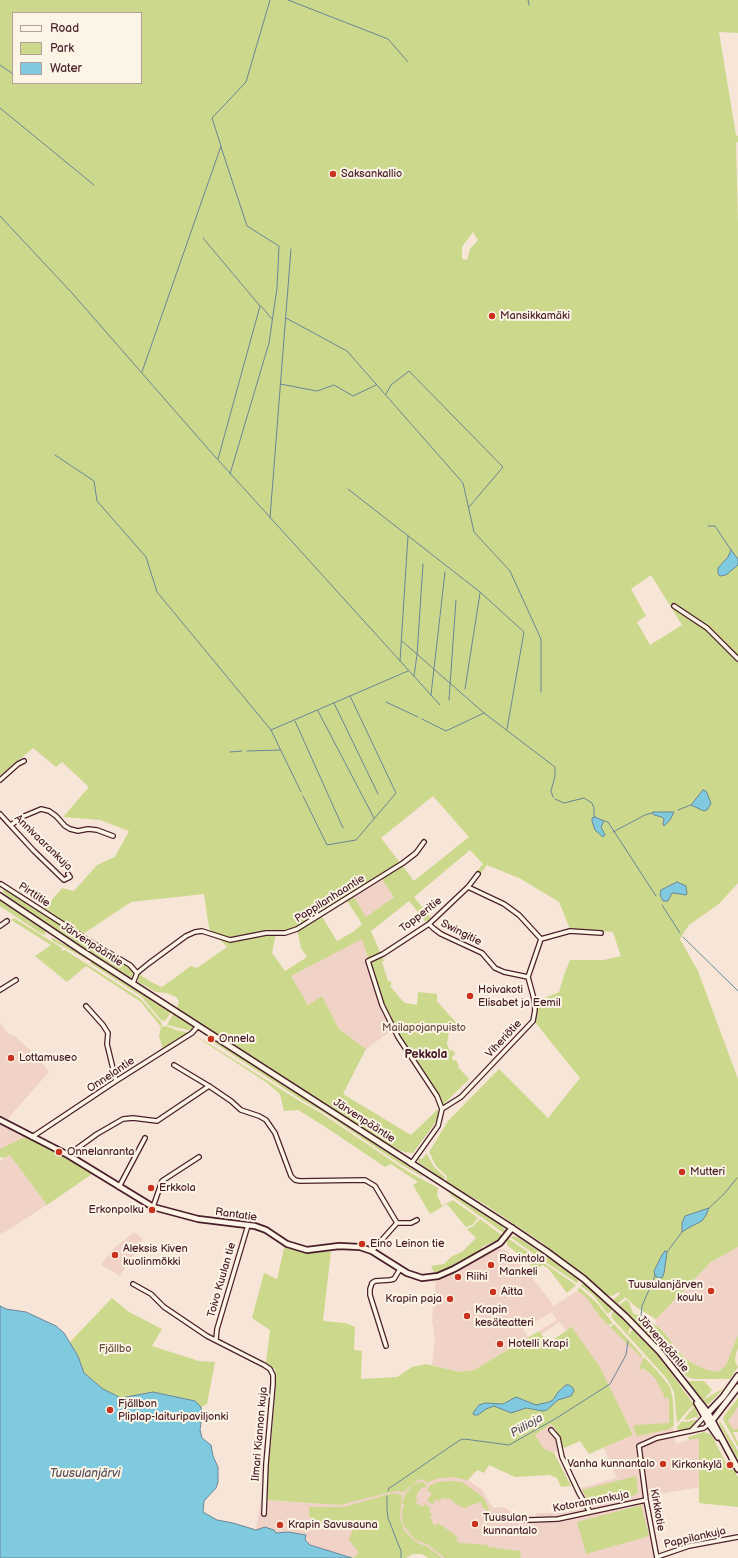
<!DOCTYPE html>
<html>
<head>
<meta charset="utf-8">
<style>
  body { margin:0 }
  #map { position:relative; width:738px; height:1558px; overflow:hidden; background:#f7e5d7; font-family:"Balsamiq Sans",sans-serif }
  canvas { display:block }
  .legend { position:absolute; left:12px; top:12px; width:130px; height:72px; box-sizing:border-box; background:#fcf5e5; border:1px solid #b59f9b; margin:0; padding:5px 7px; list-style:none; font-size:12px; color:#4a1f2b }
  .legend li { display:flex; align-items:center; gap:8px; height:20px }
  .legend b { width:20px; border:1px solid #b59f9b }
</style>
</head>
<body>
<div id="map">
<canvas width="738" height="1558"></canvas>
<ul class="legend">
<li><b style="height:5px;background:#fcf5e5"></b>Road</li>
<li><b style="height:11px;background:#ccd98c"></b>Park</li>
<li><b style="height:11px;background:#80cae0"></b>Water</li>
</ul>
</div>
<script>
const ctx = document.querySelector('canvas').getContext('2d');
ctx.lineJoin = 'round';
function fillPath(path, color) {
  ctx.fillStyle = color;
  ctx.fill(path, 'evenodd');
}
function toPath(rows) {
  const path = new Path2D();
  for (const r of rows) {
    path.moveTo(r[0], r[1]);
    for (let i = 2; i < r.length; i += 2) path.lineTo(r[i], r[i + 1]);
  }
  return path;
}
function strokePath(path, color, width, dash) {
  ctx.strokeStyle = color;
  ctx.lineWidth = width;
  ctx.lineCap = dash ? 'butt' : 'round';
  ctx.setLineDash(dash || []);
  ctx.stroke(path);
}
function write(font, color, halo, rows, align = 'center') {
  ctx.font = font + ' "Balsamiq Sans",sans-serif';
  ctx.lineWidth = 4;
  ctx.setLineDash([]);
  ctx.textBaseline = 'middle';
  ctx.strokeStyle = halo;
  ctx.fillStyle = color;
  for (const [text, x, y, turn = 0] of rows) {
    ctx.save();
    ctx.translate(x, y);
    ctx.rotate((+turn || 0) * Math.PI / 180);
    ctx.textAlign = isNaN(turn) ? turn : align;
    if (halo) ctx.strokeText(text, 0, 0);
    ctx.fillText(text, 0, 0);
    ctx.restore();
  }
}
const built = toPath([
  [381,878,394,897,366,917,353,895],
  [362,938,384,1005,395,1028,366,1049,339,1029,322,996,308,1005,291,976],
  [0,1023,9,1034,13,1035,34,1053,49,1072,3,1124,25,1137,0,1149],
  [10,1155,47,1205,0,1235,0,1161],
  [134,1232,143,1239,120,1276,101,1265,112,1250],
  [738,1247,738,1335,726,1365,718,1372,704,1369,685,1359,662,1330,655,1326,656,1319,711,1262],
  [494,1249,504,1249,518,1261,527,1271,554,1306,577,1291,585,1296,601,1318,633,1348,665,1383,672,1399,672,1424,676,1444,699,1437,700,1487,647,1496,658,1558,521,1558,520,1551,483,1558,428,1558,422,1554,413,1554,406,1558,352,1558,310,1545,305,1540,306,1535,288,1532,275,1533,256,1530,261,1500,340,1505,352,1501,396,1478,452,1475,468,1480,482,1490,493,1508,504,1507,514,1514,536,1516,536,1513,561,1513,583,1509,573,1490,617,1478,604,1448,633,1435,610,1388,571,1326,566,1331,560,1322,542,1334,539,1331,557,1320,552,1312,523,1329,528,1337,474,1370,460,1372,432,1365,435,1338,432,1320,436,1279,450,1274],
  [738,1407,738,1429,733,1429,728,1421],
  [551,1424,556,1430,564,1448,554,1453,544,1449,535,1435]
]);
const green = toPath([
  [0,0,738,0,738,33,719,32,736,135,738,136,738,142,736,143,738,223,738,883,719,904,689,925,680,939,698,971,738,1079,738,1247,711,1262,656,1319,636,1307,625,1297,618,1304,613,1300,620,1294,619,1292,612,1296,607,1295,541,1242,487,1206,446,1182,447,1176,436,1166,429,1152,448,1121,499,1069,548,1118,580,1078,534,1021,536,1002,559,992,564,975,570,960,604,960,621,956,613,932,570,929,559,902,521,879,487,865,481,873,477,871,483,864,470,850,414,897,431,918,426,922,409,901,371,931,384,961,382,962,388,981,390,981,392,984,390,986,400,998,405,1003,417,1005,418,992,437,994,437,1001,459,1026,450,1026,447,1044,450,1051,453,1050,455,1055,452,1056,453,1061,456,1060,459,1066,458,1067,469,1079,442,1106,438,1096,395,1028,384,1005,362,939,291,976,308,1005,322,996,339,1029,366,1049,343,1094,411,1135,438,1109,438,1117,433,1126,413,1153,404,1152,388,1145,177,1008,179,1001,176,997,167,993,156,992,138,982,138,977,140,973,142,976,151,982,162,987,191,966,197,968,227,947,209,928,204,894,131,902,83,934,44,909,62,888,74,891,97,865,115,857,129,831,100,820,63,817,89,787,62,762,56,767,33,748,0,776],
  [13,13,141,13,141,83,13,83],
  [473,232,478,240,470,249,467,260,462,259,462,247],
  [651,575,682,625,650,645,637,622,646,616,631,589],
  [433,796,469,837,414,881,381,838],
  [381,878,394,897,366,917,353,895],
  [346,899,362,924,353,932,337,941,321,915],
  [297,929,301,948,307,957,285,971,272,953,276,933],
  [4,889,7,889,17,895,74,934,132,969,135,973,133,978,127,976,25,910,14,902,3,892],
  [0,900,39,926,46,932,45,934,44,935,40,933,0,906],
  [14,918,62,948,61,951,65,950,141,999,161,1022,162,1025,161,1027,166,1026,176,1030,190,1033,163,1049,159,1036,161,1027,141,1002,86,966,67,982,35,956,51,945,11,920],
  [53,938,88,958,88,960,53,941,51,939],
  [92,961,171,1012,166,1020,164,1021,161,1020,141,996,90,963],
  [173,1014,192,1025,193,1027,192,1031,167,1025],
  [192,1034,211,1045,301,1102,321,1113,407,1171,438,1188,437,1195,442,1206,453,1200,478,1218,472,1225,466,1227,447,1204,430,1214,413,1185,418,1182,391,1164,385,1167,324,1126,298,1110,284,1111,280,1094,266,1082],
  [210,1040,223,1045,362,1135,423,1176,423,1177,400,1164,323,1112,300,1099],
  [25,1137,67,1158,92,1174,47,1205,10,1155,4,1158,0,1157,0,1149],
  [426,1154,427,1154,434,1167,445,1177,443,1180,418,1162,418,1159,422,1159],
  [445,1189,501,1225,505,1230,505,1234,453,1197],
  [480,1219,503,1236,503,1237,499,1240,483,1246,481,1250,448,1270,435,1275,431,1266,444,1264,452,1256,462,1252,476,1238,467,1229,472,1227],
  [513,1236,518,1237,534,1248,542,1254,540,1258,510,1237],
  [507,1239,509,1239,576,1285,567,1293,548,1268,542,1265,537,1270,539,1272,537,1273,528,1262,507,1245],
  [285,1244,293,1250,306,1253,331,1251,323,1321,345,1323,355,1327,354,1350,362,1351,361,1379,397,1377,412,1367,426,1364,460,1372,474,1370,539,1331,548,1343,566,1331,571,1326,600,1367,633,1435,589,1454,580,1441,564,1448,556,1430,551,1424,535,1435,544,1449,554,1453,571,1486,561,1487,557,1478,549,1475,515,1477,489,1465,484,1473,477,1470,468,1480,452,1477,435,1479,428,1483,422,1479,418,1480,404,1492,395,1491,340,1505,266,1500,268,1466,271,1444,276,1384,275,1369,266,1363,270,1330,252,1318,264,1273,277,1279],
  [544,1256,557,1262,575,1276,578,1279,578,1282,577,1283,542,1260],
  [582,1284,585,1284,593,1290,613,1309,609,1313,607,1313,593,1295,581,1286],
  [579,1287,597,1303,612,1322,612,1324,608,1325,601,1318,585,1296,577,1291],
  [112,1298,129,1312,162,1329,152,1346,199,1361,215,1362,207,1404,201,1407,195,1401,153,1392,121,1399,103,1389,84,1373,78,1356,69,1343],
  [626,1300,629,1302,633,1313,645,1318,662,1330,685,1359,704,1369,718,1372,726,1365,738,1335,738,1348,736,1353,735,1361,738,1367,730,1379,694,1379,687,1377,667,1354,619,1305],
  [614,1310,631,1326,628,1333,629,1335,633,1328,661,1359,695,1406,699,1418,695,1417,687,1420,684,1419,694,1407,692,1406,677,1423,674,1392,667,1379,612,1318,611,1316],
  [614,1324,642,1355,642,1358,610,1327],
  [644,1357,659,1373,670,1387,673,1400,674,1426,667,1430,637,1436,633,1427,636,1425,669,1423,669,1398,664,1398,664,1395,656,1380,649,1372,642,1368,641,1370,639,1369],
  [688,1381,704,1381,712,1390,703,1400,724,1388,709,1404,707,1404,703,1402],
  [738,1398,738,1407,728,1421,733,1429,738,1429,738,1432,733,1432,738,1443,738,1447,723,1419,724,1416],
  [695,1420,698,1421,691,1428,679,1432,677,1427,682,1421,686,1422],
  [719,1420,738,1451,738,1460,720,1425],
  [704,1432,710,1434,712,1436,728,1467,734,1470,738,1477,738,1507,699,1503,699,1438,689,1440,688,1437],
  [636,1476,638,1492,635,1495,591,1506,582,1490],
  [451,1481,462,1482,483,1497,489,1509,489,1512,486,1512,487,1509,483,1508,481,1502,466,1507,466,1509,456,1504,450,1499,443,1498,439,1501,436,1499,433,1504,427,1501,432,1493,427,1490,429,1486,438,1482],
  [423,1482,427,1485,424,1488,422,1487,415,1498,418,1500,416,1503,422,1507,425,1504,431,1508,429,1512,432,1515,430,1518,433,1520,432,1523,436,1526,438,1523,458,1537,456,1540,460,1543,487,1545,488,1547,520,1551,521,1558,445,1558,427,1544,414,1539,403,1524,402,1517,402,1509,403,1509,404,1504,402,1504,403,1500,406,1493,413,1485,417,1483],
  [393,1493,402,1495,400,1516,404,1530,413,1540,422,1545,425,1545,442,1558,428,1558,422,1554,413,1554,406,1558,352,1558,359,1553,349,1540,353,1529,335,1529,312,1519,309,1516,309,1507,344,1507],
  [641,1505,649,1536,586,1554,577,1522]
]);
const water = toPath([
  [731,550,738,559,738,565,726,575,720,576,718,574,718,568,728,557,731,550],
  [703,790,706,791,711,803,708,809,704,811,691,805,703,790],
  [654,812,674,812,670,820,664,826,663,824,664,819,662,817,654,815,652,813,654,812],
  [595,817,604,821,601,827,605,835,603,837,595,830,592,821,592,818,595,817],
  [677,882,686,886,687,894,686,895,674,893,672,893,668,901,663,901,660,895,661,890,677,882],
  [709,1208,706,1215,702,1221,690,1227,682,1232,682,1223,685,1216,709,1208],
  [665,1251,667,1252,664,1273,662,1278,659,1278,655,1276,654,1271,662,1255,665,1251],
  [0,1306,6,1309,26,1312,56,1326,64,1333,78,1356,84,1373,103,1389,121,1398,153,1392,195,1401,201,1407,202,1415,200,1430,202,1438,211,1445,213,1456,218,1467,218,1482,216,1488,204,1501,203,1512,217,1520,233,1523,256,1530,265,1527,274,1530,276,1533,288,1532,306,1535,305,1540,310,1545,352,1558,0,1558,0,1306],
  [566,1385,569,1385,573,1388,574,1391,571,1396,558,1400,547,1410,543,1411,526,1408,511,1413,494,1406,486,1409,478,1415,474,1415,473,1413,479,1405,485,1403,503,1404,516,1397,536,1405,549,1402,553,1400,558,1392,566,1385]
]);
const stream = toPath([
  [288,0,388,39,408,62],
  [528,0,529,5],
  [0,65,13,74],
  [0,108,94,185],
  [221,147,247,226,279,246,277,288,269,343,230,474],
  [0,216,72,293,210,451,440,705],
  [203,238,260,306,218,459],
  [261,306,272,319],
  [286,318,347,351,463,483,474,532,510,571,541,639,541,692],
  [142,372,221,146,212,118,246,82,270,0],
  [280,384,317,391,334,385,353,396,376,385],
  [386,394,391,385,409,371,503,467,469,507],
  [55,455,94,481,97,501,146,557,157,592,271,730,301,792],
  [348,489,480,592,524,632,507,729],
  [270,518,291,249],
  [708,526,715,526,731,550],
  [402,641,484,713,555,767,555,776,551,791,553,797],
  [400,661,408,536],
  [414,676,417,655,423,564],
  [465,689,480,593],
  [431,695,445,572],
  [449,700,456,600],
  [386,702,418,717],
  [334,703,378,794],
  [318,711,374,818],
  [422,719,446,731,484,713],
  [295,721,343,828],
  [271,730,408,671],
  [247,751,280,750],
  [230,752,242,751],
  [303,796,327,845,356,840,396,793,350,696],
  [555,799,564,803,584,798,592,803,594,808,594,817],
  [678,810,691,805],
  [604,821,608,822,656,896],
  [613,832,645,815,652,813],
  [662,905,680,933],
  [683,937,738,991],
  [709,1208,724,1194,737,1178],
  [667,1252,682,1232],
  [638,1322,641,1316,642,1306,655,1276],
  [388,1491,389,1488,394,1485,460,1440,464,1439,509,1445,555,1419,610,1384,626,1355,628,1341],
  [387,1496,387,1509,388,1518,401,1551,401,1558]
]);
const minor = toPath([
  [674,606,707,628,738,659],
  [0,780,18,764,24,761],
  [0,814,34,851,64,880,70,877,68,874],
  [11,825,22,817,41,809,49,811,56,816,65,826,70,829,78,831,88,829,97,830,113,836],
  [1,884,91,942,130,965,137,973],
  [468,887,504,904,519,915,541,939],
  [429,924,433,928,441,934,482,953,495,968,504,972,528,977],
  [0,926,7,921],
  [541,939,570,931,601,933],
  [133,983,137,973,148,964,186,936,195,932,202,931,230,940,266,933,285,933,297,929,403,863,416,853,424,842],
  [0,990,16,980],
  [86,1006,103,1025,108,1033,107,1044,116,1081],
  [174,1065,209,1086,231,1101,241,1110,259,1116,266,1120,275,1133,291,1176,295,1180,300,1181,365,1180,375,1186,397,1223,372,1251],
  [442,1109,461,1097,533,1021,535,1010,534,999,528,977,541,939],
  [32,1137,116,1081,192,1033,198,1026],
  [68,1155,97,1134,123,1119,133,1118,157,1121,209,1086],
  [411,1164,438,1126,442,1109,437,1096,398,1037,382,1005,368,961,383,954,429,924,468,887,478,874],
  [119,1187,145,1138],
  [153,1207,162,1181,199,1157],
  [397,1223,411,1223,417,1220],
  [133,1284,151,1294,164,1307,207,1336,264,1365,270,1369,273,1375,273,1384,266,1464,264,1514],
  [216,1339,217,1329,248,1225],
  [386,1346,370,1295,370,1289,372,1283,375,1281,390,1280,394,1279,400,1269],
  [551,1430,558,1438,562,1457,579,1493,590,1512],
  [691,1431,704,1417],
  [491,1516,530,1520,558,1519,646,1500],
  [657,1557,689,1546,738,1537],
  [657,1558,646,1500,639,1446,657,1438,704,1428,709,1424]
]);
const tertiary = toPath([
  [0,1120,68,1155,153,1207,198,1219,255,1226,266,1230,287,1244,307,1250,339,1246,360,1247,372,1251,407,1273,422,1278,438,1276,454,1269,500,1243,512,1228]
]);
const secondary = toPath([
  [0,896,82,951,512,1228,546,1251,584,1279,625,1316,660,1352,708,1413,738,1469],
  [697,1403,709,1424,718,1437],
  [706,1415,723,1397,738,1376],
  [711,1422,738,1387]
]);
const markers = [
  [333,174,4,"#c8321e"],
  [492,316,4,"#c8321e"],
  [470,996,4,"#c8321e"],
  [211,1039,4,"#c8321e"],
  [11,1058,4,"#c8321e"],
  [59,1152,4,"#c8321e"],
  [682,1172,4,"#c8321e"],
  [151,1188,4,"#c8321e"],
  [152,1210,4,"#c8321e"],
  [362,1244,4,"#c8321e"],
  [115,1255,4,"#c8321e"],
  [491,1265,4,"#c8321e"],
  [458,1277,4,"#c8321e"],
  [711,1291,4,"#c8321e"],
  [493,1292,4,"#c8321e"],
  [450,1299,4,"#c8321e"],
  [467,1316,4,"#c8321e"],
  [500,1344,4,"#c8321e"],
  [110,1410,4,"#c8321e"],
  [663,1464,4,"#c8321e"],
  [730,1465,4,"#c8321e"],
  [475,1524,4,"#c8321e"],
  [280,1525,4,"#c8321e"]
];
const poiNames = [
  ["Saksankallio",341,174],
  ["Mansikkamäki",500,316],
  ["Hoivakoti",478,990],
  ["Elisabet ja Eemil",478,1003],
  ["Onnela",219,1039],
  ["Lottamuseo",19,1058],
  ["Onnelanranta",67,1152],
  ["Mutteri",690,1172],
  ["Erkkola",159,1188],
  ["Erkonpolku",144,1210,"right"],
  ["Eino Leinon tie",370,1244],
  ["Aleksis Kiven",123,1249],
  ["kuolinmökki",123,1262],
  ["Ravintola",499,1259],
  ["Mankeli",499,1272],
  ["Riihi",466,1277],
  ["Tuusulanjärven",703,1285,"right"],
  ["koulu",703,1298,"right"],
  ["Aitta",501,1292],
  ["Krapin paja",442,1299,"right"],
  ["Krapin",475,1310],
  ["kesäteatteri",475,1323],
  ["Hotelli Krapi",508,1344],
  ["Fjällbon",118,1404],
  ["Pliplap-laituripaviljonki",118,1417],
  ["Vanha kunnantalo",655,1464,"right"],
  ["Kirkonkylä",722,1465,"right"],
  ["Tuusulan",483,1518],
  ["kunnantalo",483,1531],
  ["Krapin Savusauna",288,1525]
];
const streetNames = [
  ["Annivaarankuja",43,843,44],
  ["Pirttitie",34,895,33],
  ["Pappilanhaantie",330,899,-32],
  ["Topperitie",421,915,-38],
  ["Swingitie",461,933,27],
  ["Järvenpääntie",92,945,33],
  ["Viheriötie",504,1039,-47],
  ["Onnelantie",111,1075,-34],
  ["Järvenpääntie",364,1121,33],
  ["Rantatie",236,1215,8],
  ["Toivo Kuulan tie",222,1280,-74],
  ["Järvenpääntie",663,1344,49],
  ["Ilmari Kiannon kuja",260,1434,-85],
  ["Kotorannankuja",591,1502,-11],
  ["Kirkkotie",657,1510,80],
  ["Pappilankuja",695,1538,-13]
];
const parkNames = [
  ["Mailapojanpuisto",424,1028],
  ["Fjällbo",115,1349]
];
const neighbourhoodNames = [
  ["Pekkola",426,1055]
];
const waterNames = [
  ["Piilioja",527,1426,-30],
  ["Tuusulanjärvi",85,1474]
];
fillPath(built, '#f0d2c6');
fillPath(green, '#ccd98c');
fillPath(water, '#80cae0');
strokePath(water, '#6a8698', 1);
strokePath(stream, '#6a8698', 1);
strokePath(minor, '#4a1f2b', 6);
strokePath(tertiary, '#4a1f2b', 8);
strokePath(secondary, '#4a1f2b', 8);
strokePath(minor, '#fcf5e5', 3.5);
strokePath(tertiary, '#fcf5e5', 4.5);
strokePath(secondary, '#fcf5e5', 5);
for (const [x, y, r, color] of markers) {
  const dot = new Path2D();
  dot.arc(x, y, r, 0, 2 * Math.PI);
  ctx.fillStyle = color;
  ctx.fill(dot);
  strokePath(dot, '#fcf5e5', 1.5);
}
write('11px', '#4a1f2b', '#fcf5e5', poiNames, 'left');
write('11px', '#4a1f2b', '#fcf5e5', streetNames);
write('11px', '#6a4e43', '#fcf5e5', parkNames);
write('bold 12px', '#4a1f2b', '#fcf5e5', neighbourhoodNames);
write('italic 12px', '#5a5261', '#fcf5e5', waterNames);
</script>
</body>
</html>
